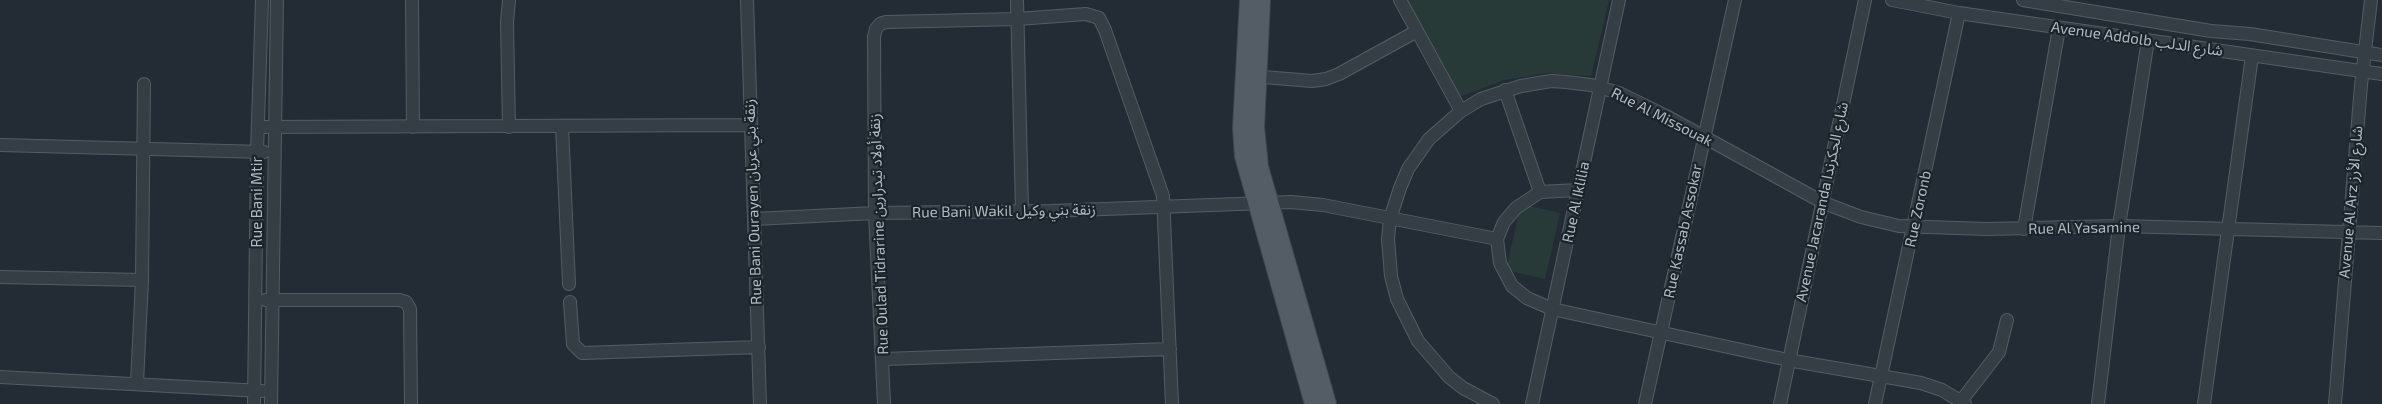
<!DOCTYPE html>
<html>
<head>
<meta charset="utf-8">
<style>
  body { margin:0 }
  canvas { display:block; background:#232c35 }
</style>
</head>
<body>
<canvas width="2382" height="404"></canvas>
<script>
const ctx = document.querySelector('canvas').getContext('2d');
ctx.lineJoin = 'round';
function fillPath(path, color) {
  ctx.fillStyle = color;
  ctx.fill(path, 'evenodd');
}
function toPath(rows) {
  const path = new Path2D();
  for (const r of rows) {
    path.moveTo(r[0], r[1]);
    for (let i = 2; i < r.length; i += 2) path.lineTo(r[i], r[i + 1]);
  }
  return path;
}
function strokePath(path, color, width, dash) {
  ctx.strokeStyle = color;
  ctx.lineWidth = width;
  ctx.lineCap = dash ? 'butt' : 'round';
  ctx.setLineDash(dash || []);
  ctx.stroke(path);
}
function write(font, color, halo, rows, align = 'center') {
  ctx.font = font + ' "Exo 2","Noto Sans Arabic",sans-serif';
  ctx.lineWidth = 4.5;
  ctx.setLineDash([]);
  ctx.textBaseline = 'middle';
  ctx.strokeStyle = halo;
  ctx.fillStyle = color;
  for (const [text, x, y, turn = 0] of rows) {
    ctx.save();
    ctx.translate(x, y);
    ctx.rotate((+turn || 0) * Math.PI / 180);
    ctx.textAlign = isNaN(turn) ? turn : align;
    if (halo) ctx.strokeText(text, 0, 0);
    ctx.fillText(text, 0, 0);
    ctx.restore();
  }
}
const green = toPath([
  [1406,0,1609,0,1591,76,1546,73,1504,80,1459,97],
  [1521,204,1560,213,1545,279,1506,270]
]);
const minor = toPath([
  [412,0,413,127],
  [509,0,507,22,509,127],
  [747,0,760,404],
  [1017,0,1022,211],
  [1400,0,1461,111],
  [1892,0,1959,13,2382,74],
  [2023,0,2211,31,2250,34,2382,55],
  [1251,76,1312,81,1326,79,1339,74,1417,31],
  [1505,90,1540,192],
  [562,126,569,284],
  [258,127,750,125],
  [0,145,264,152],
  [1578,190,1540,192,1516,208,1504,222,1497,239,1500,263,1512,286,1527,298,1552,309,1788,360,1921,383,1942,390,1965,404],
  [754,219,875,213,1051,211,1291,202,1323,205,1497,239],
  [2024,229,2059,28],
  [0,277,142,280],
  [265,300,399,300,406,302,410,309,411,404],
  [570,302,573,344,582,353,759,347],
  [884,359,1170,349],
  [0,377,262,391],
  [137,383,142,280,144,84],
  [1961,401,1999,352,2007,320],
  [254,404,257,152,262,0],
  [271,404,277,0],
  [884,404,875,213,874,37,876,29,880,24,886,22,1017,19,1086,14,1099,18,1105,30,1163,196,1172,404],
  [1493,404,1463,388,1449,377,1418,341,1397,299,1391,276,1388,239,1390,219,1400,188,1408,169,1429,139,1461,111,1481,99,1521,86,1551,81,1566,82,1591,85,1619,93,1666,116,1824,203,1861,217,1899,226,1986,229,2119,226,2382,233],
  [1532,404,1619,0],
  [1645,404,1735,0],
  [1780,404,1865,0],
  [1875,404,1959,13],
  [2098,404,2119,226,2148,40],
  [2204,404,2252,56],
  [2335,404,2361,85,2371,0]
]);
const major = toPath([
  [1248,0,1241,128,1243,156,1313,404],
  [1262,0,1256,127,1260,167,1328,404]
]);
const streetNames = [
  ["Avenue Addolb شارع الدلب",2137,39,8],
  ["Rue Al Missouak",1662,117,27],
  ["Rue Bani Mtir",257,202,-90],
  ["Rue Bani Ourayen زنقة بني عريان",753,202,-92],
  ["Rue Al Iklilia",1576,202,-78],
  ["Avenue Jacaranda شارع الجكرندا",1822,202,-78],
  ["Avenue Al Arz شارع الأرز",2351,202,-85],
  ["Rue Zoronb",1918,209,-78],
  ["Rue Bani Wakil زنقة بني وكيل",1004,211,-1],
  ["Rue Al Yasamine",2084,228,-1],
  ["Rue Kassab Assokar",1683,231,-78],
  ["Rue Oulad Tidrarine زنقة أولاد تيدرارين",879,234,-92]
];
fillPath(green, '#283a38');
strokePath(minor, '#545c63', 14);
strokePath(major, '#3f474f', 18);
strokePath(minor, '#363e45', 12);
strokePath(major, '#545d65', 16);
write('15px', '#b1b9c2', '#1b232a', streetNames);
</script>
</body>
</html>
